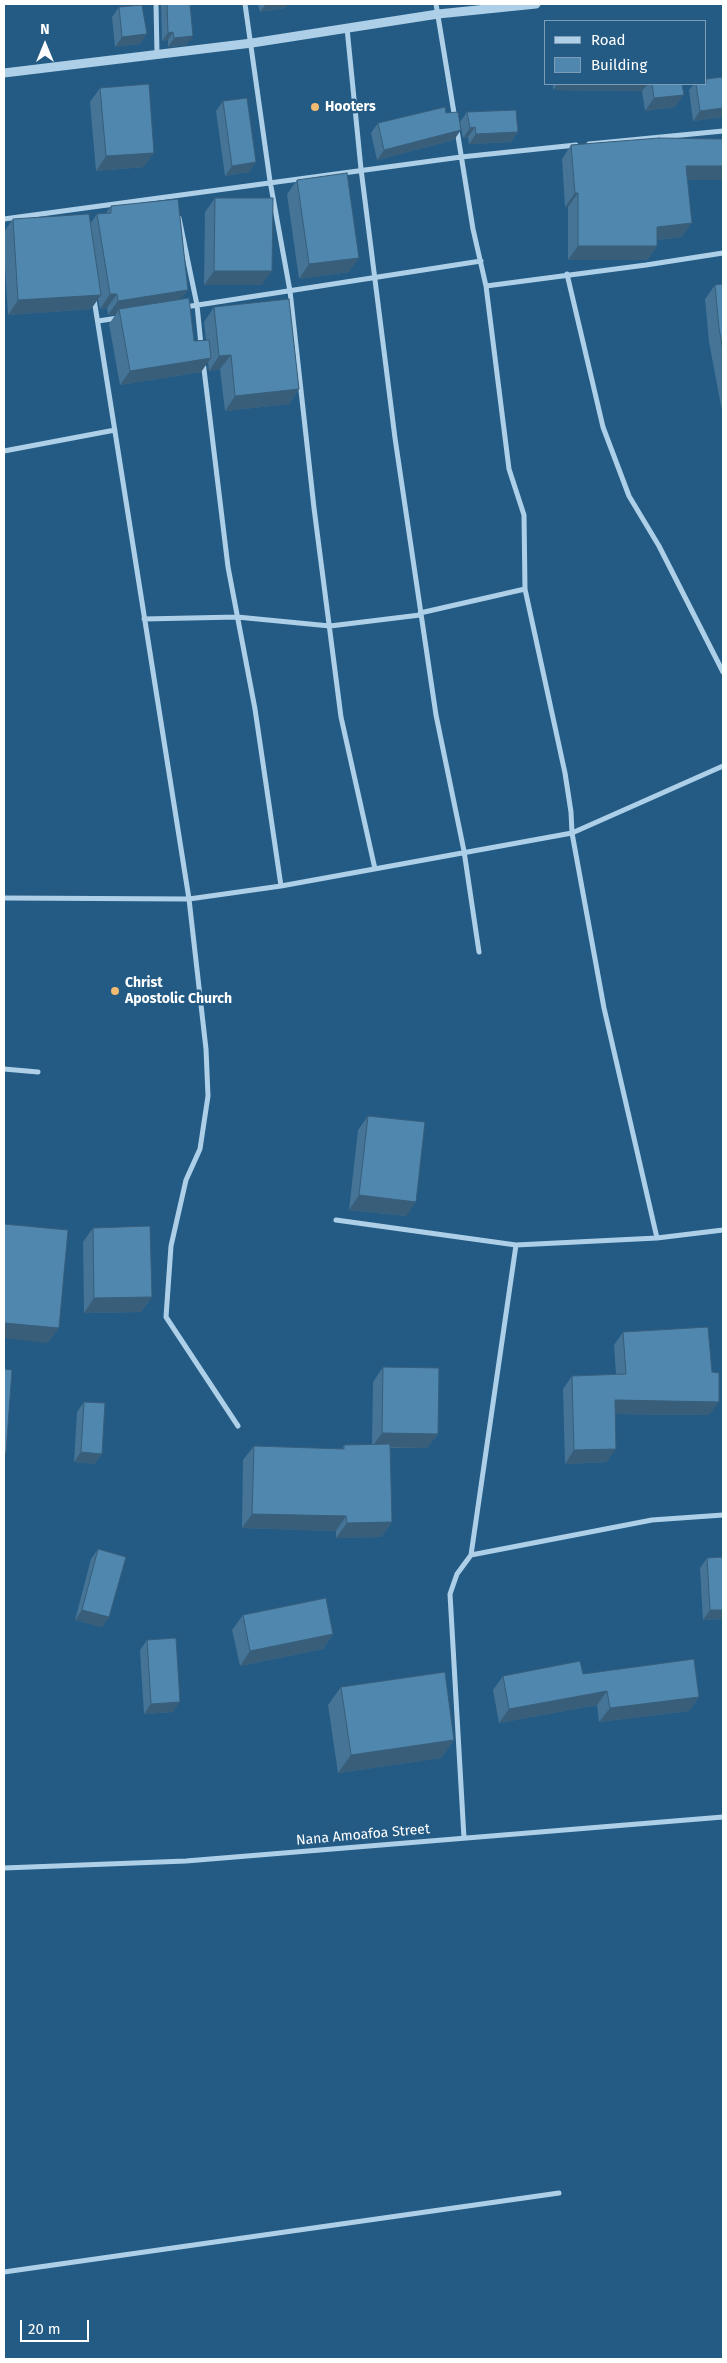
<!DOCTYPE html>
<html>
<head>
<meta charset="utf-8">
<style>
  body { margin:0 }
  #map { position:relative; width:727px; height:2363px; overflow:hidden; background:#245b84; font-family:"Fira Sans",sans-serif }
  canvas { display:block }
  .frame { position:absolute; inset:0; border:5px solid #fff; pointer-events:none }
  .legend { position:absolute; left:544px; top:20px; width:162px; height:65px; box-sizing:border-box; background:#245b84; border:1px solid #7c9db5; margin:0; padding:6px 9px; list-style:none; font-size:15px; color:#fff }
  .legend li { display:flex; align-items:center; gap:10px; height:25px }
  .legend b { width:25px; border:1px solid #7c9db5 }
  .north { position:absolute; left:20px; top:20px; width:50px; height:50px; -webkit-text-stroke:4px #245b84; paint-order:stroke; rotate:0deg; font-size:14px; font-weight:700; line-height:20px; text-align:center; color:#fff }
  .north::after { content:''; display:block; margin:auto; width:18px; height:22px; background:#fff; clip-path:polygon(50% 0,100% 100%,50% 72%,0 100%) }
  .scale { position:absolute; left:20px; top:2320px; width:69px; height:22px; box-sizing:border-box; border:2px solid #fff; border-top:0; padding-left:6px; font-size:15px; line-height:18px; white-space:nowrap; color:#fff; -webkit-text-stroke:4px #245b84; paint-order:stroke }
</style>
</head>
<body>
<div id="map">
<canvas width="727" height="2363"></canvas>
<div class="frame"></div>
<ul class="legend">
<li><b style="height:6px;background:#add0e8"></b>Road</li>
<li><b style="height:14px;background:#5087ae"></b>Building</li>
</ul>
<div class="north">N</div>
<div class="scale">20 m</div>
</div>
<script>
const ctx = document.querySelector('canvas').getContext('2d');
ctx.lineJoin = 'round';
function toPath(rows) {
  const path = new Path2D();
  for (const r of rows) {
    path.moveTo(r[0], r[1]);
    for (let i = 2; i < r.length; i += 2) path.lineTo(r[i], r[i + 1]);
  }
  return path;
}
function strokePath(path, color, width, dash) {
  ctx.strokeStyle = color;
  ctx.lineWidth = width;
  ctx.lineCap = dash ? 'butt' : 'round';
  ctx.setLineDash(dash || []);
  ctx.stroke(path);
}
function fillPath(path, color) {
  ctx.fillStyle = color;
  ctx.fill(path, 'evenodd');
}
function write(font, color, halo, rows, align = 'center') {
  ctx.font = font + ' "Fira Sans",sans-serif';
  ctx.lineWidth = 5;
  ctx.setLineDash([]);
  ctx.textBaseline = 'middle';
  ctx.strokeStyle = halo;
  ctx.fillStyle = color;
  for (const [text, x, y, turn = 0] of rows) {
    ctx.save();
    ctx.translate(x, y);
    ctx.rotate((+turn || 0) * Math.PI / 180);
    ctx.textAlign = isNaN(turn) ? turn : align;
    if (halo) ctx.strokeText(text, 0, 0);
    ctx.fillText(text, 0, 0);
    ctx.restore();
  }
}
const minor = toPath([
  [156,4,157,54],
  [245,4,270,181,290,291,314,508,341,717,375,869],
  [436,4,455,119],
  [347,28,361,169,395,438,436,715,464,851,479,952],
  [457,130,473,229,486,286,509,469,524,515,525,589,565,773,571,812,572,833,604,1008,657,1238],
  [589,144,723,131],
  [179,218,197,305,201,345],
  [4,219,461,157,576,145],
  [567,274,603,427,629,496,659,546,723,672],
  [486,286,646,265,723,253],
  [94,299,189,899,206,1049,208,1096,200,1149,186,1180,171,1246,166,1317,238,1426],
  [185,307,481,261],
  [98,321,118,318],
  [203,361,228,567,255,709,281,886],
  [4,451,115,430],
  [144,619,237,617,330,626,420,615,420,613,525,589],
  [4,898,189,899,281,886,572,833,723,766],
  [4,1069,38,1072],
  [336,1220,516,1245],
  [471,1555,652,1520,723,1515],
  [464,1838,450,1594,457,1574,471,1555,516,1245,657,1238,723,1230],
  [4,1868,186,1861,723,1817],
  [4,2272,559,2193]
]);
const tertiary = toPath([
  [4,73,252,43,438,14,536,4]
]);
const wall = toPath([
  [161,4,190,4,187,45,168,47,168,40,162,41],
  [258,4,288,4,285,8,260,12],
  [119,7,140,44,115,47,112,17],
  [723,77,723,117,693,121,689,90,694,84,706,84],
  [553,84,682,84,675,107,645,111,642,91,553,90],
  [100,88,144,167,96,171,90,102],
  [223,101,256,162,249,172,225,176,216,111],
  [467,112,518,132,511,142,469,144,468,137,463,138,460,122],
  [378,123,454,140,377,160,371,133],
  [723,139,723,180,687,180,682,237,657,240,657,246,647,260,568,260,568,207,565,207,562,159,571,145],
  [297,180,349,272,299,279,287,194],
  [215,198,262,285,204,285,205,212],
  [111,206,181,299,194,341,206,340,204,322,214,307,299,389,289,404,225,411,220,369,209,371,208,361,201,372,120,385,109,324,116,314,108,315,107,308,100,309,98,299,91,309,8,315,4,250,4,232,13,219,90,224,97,214,106,213],
  [723,284,723,416,709,342,705,299,715,285],
  [368,1116,406,1216,349,1210,358,1130],
  [93,1228,152,1297,141,1312,84,1313,83,1242],
  [623,1332,709,1415,615,1414,607,1462,565,1464,563,1389,572,1376,616,1374,614,1345],
  [383,1367,438,1434,427,1448,390,1448,392,1522,381,1537,336,1538,336,1531,242,1528,243,1460,254,1446,342,1449,344,1445,372,1444,373,1382],
  [84,1402,95,1464,74,1462,77,1412],
  [98,1549,109,1617,102,1627,75,1620,91,1559],
  [707,1558,723,1619,703,1620,700,1568],
  [243,1615,333,1634,323,1649,240,1666,232,1630],
  [147,1640,173,1712,144,1714,140,1650],
  [583,1674,699,1697,689,1711,599,1722,597,1705,499,1723,493,1690,503,1676],
  [341,1687,454,1740,441,1758,338,1773,328,1705]
]);
const shadedWall = toPath([
  [266,4,288,4,285,8,260,12],
  [173,32,168,40,162,41,168,33],
  [147,34,140,44,115,47,122,37],
  [193,36,187,45,168,47,174,38],
  [557,84,648,84,642,91,553,90],
  [684,95,675,107,645,111,654,98],
  [723,108,723,117,693,121,700,111],
  [475,127,468,137,463,138,470,128],
  [461,130,454,140,377,160,384,150],
  [518,132,511,142,469,144,476,134],
  [154,153,144,167,96,171,106,156],
  [256,162,249,172,225,176,232,166],
  [686,166,723,166,723,180,676,180],
  [575,193,578,193,568,207,565,207],
  [692,223,682,237,647,241,657,227],
  [578,246,657,246,647,260,568,260],
  [359,258,349,272,299,279,309,264],
  [214,271,272,271,262,285,204,285],
  [188,290,178,304,119,309,116,314,108,315,118,301],
  [110,294,117,294,107,308,100,309],
  [101,295,91,309,8,315,18,300],
  [231,355,220,369,209,371,219,356],
  [211,358,201,372,120,385,130,371],
  [299,389,289,404,225,411,235,396],
  [359,1195,416,1202,406,1216,349,1210],
  [152,1297,141,1312,84,1313,94,1298],
  [4,1323,59,1328,48,1343,4,1338],
  [615,1400,719,1402,709,1415,606,1414],
  [382,1433,438,1434,427,1448,372,1447],
  [616,1449,607,1462,565,1464,574,1450],
  [81,1452,102,1454,95,1464,74,1462],
  [252,1514,346,1516,336,1531,242,1528],
  [392,1522,381,1537,336,1538,347,1523],
  [82,1610,109,1617,102,1627,75,1620],
  [710,1610,723,1610,723,1619,703,1620],
  [333,1634,323,1649,240,1666,250,1651],
  [607,1691,597,1705,499,1723,509,1709],
  [699,1697,689,1711,599,1722,610,1708],
  [180,1702,173,1712,144,1714,151,1704],
  [454,1740,441,1758,338,1773,351,1755]
]);
const building = toPath([
  [167,4,190,4,193,36,174,38,173,32,168,33,167,4],
  [142,5,147,34,122,37,119,7,142,5],
  [723,77,723,108,700,111,696,84,706,84,706,79,723,77],
  [149,84,154,153,106,156,100,88,149,84],
  [652,84,682,84,684,95,654,98,652,84],
  [247,98,256,162,232,166,223,101,247,98],
  [445,107,446,113,458,112,461,130,384,150,378,123,445,107],
  [516,110,518,132,476,134,475,127,470,128,467,112,516,110],
  [659,138,723,139,723,166,686,166,692,223,657,227,657,246,578,246,578,193,575,193,571,145,659,138],
  [347,173,359,258,309,264,297,180,347,173],
  [215,198,273,198,272,271,214,271,215,198],
  [178,199,188,290,118,301,117,294,110,294,97,214,111,213,111,206,178,199],
  [89,214,101,295,18,300,13,219,89,214],
  [723,284,723,350,719,328,715,285,723,284],
  [189,298,194,341,209,340,211,358,130,371,119,309,189,298],
  [289,299,299,389,235,396,231,355,219,356,214,307,289,299],
  [368,1116,425,1122,416,1202,359,1195,368,1116],
  [4,1224,68,1230,59,1328,4,1323,4,1224],
  [150,1226,152,1297,94,1298,93,1228,150,1226],
  [708,1327,712,1372,719,1373,719,1402,615,1400,616,1449,574,1450,572,1376,626,1374,623,1332,708,1327],
  [383,1367,439,1368,438,1434,382,1433,383,1367],
  [4,1369,12,1370,6,1453,4,1453,4,1369],
  [84,1402,105,1403,102,1454,81,1452,84,1402],
  [390,1444,392,1522,347,1523,346,1516,252,1514,254,1446,344,1449,344,1445,390,1444],
  [98,1549,126,1557,109,1617,82,1610,98,1549],
  [723,1557,723,1610,710,1610,707,1558,723,1557],
  [326,1598,333,1634,250,1651,243,1615,326,1598],
  [176,1638,180,1702,151,1704,147,1640,176,1638],
  [694,1659,699,1697,610,1708,607,1691,509,1709,503,1676,580,1661,583,1674,694,1659],
  [445,1672,454,1740,351,1755,341,1687,445,1672]
]);
const markers = [
  [315,107,5,"#f2bb70"],
  [115,991,5,"#f2bb70"]
];
const poiNames = [
  ["Hooters",325,107],
  ["Christ",125,983],
  ["Apostolic Church",125,999]
];
const streetNames = [
  ["Nana Amoafoa Street",363,1835,-5]
];
strokePath(minor, '#add0e8', 5);
strokePath(tertiary, '#add0e8', 9);
fillPath(wall, '#457496');
fillPath(shadedWall, '#385e7a');
fillPath(building, '#5087ae');
strokePath(building, '#385e7a', 1);
for (const [x, y, r, color] of markers) {
  const dot = new Path2D();
  dot.arc(x, y, r, 0, 2 * Math.PI);
  ctx.fillStyle = color;
  ctx.fill(dot);
  strokePath(dot, '#245b84', 2);
}
write('bold 14px', '#fff', '#245b84', poiNames, 'left');
write('14px', '#fff', '#245b84', streetNames);
</script>
</body>
</html>
